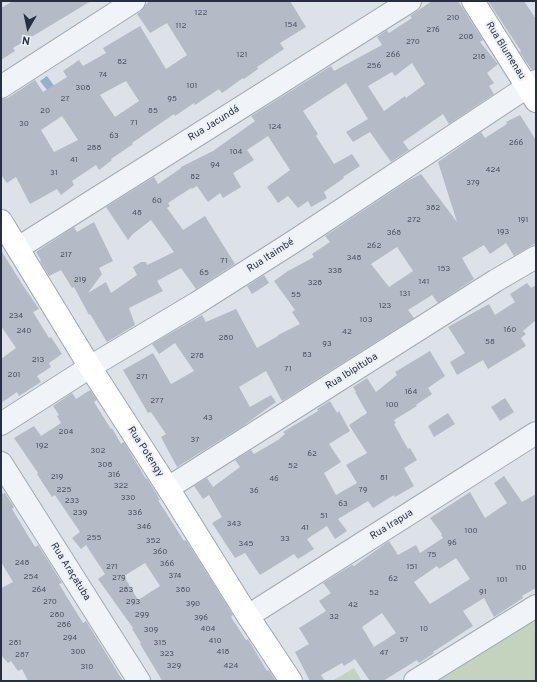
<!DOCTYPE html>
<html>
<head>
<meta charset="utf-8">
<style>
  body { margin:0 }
  #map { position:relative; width:537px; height:682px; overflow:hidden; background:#dde2e9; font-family:Overpass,sans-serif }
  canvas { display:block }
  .frame { position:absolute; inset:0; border:2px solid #252f41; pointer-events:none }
  .north { position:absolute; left:8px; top:8px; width:40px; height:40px; -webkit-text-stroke:3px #edf1f6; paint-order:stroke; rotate:189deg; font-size:11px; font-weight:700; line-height:16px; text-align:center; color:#252f41 }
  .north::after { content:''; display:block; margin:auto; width:14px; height:18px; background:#252f41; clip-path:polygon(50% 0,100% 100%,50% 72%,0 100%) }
</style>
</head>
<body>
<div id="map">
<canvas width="537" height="682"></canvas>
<div class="frame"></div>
<div class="north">N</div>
</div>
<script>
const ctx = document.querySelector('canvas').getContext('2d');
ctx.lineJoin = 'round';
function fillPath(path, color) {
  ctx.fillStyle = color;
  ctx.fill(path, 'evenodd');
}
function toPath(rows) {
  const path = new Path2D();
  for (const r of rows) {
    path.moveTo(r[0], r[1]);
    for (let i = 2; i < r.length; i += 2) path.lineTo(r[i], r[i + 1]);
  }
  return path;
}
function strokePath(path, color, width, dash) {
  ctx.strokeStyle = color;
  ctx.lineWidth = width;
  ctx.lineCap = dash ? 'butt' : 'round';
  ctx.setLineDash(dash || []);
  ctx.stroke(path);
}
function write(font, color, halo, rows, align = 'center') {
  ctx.font = font + ' Overpass,sans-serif';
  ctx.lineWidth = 4;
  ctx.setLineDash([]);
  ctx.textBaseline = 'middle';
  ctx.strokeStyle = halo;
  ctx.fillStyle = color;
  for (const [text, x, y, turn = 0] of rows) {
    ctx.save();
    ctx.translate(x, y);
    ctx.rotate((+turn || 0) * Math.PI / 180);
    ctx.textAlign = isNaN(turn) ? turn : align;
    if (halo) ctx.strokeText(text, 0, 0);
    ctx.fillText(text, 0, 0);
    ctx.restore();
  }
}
const green = toPath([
  [536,617,536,681,437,681,500,640],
  [354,668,362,681,332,681]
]);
const water = toPath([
  [47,76,58,91,51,95,40,81]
]);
const building = toPath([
  [13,1,91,1,13,48,15,51,1,60,1,8],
  [150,1,290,1,306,27,280,43,284,49,257,67,258,69,244,79,243,78,222,93,219,89,195,105,194,103,175,116,174,114,132,143,133,144,111,159,112,160,99,170,96,165,72,181,74,185,61,195,57,189,30,204,16,177,7,183,1,175,1,99,8,98,35,80,43,92,67,77,63,71,79,60,83,66,106,53,103,48,140,26,166,69,187,55,167,23,150,33,137,14,141,11,146,4],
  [126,81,139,101,115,117,100,95],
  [62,116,78,140,54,152,41,130],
  [432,1,458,1,483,40,480,42,498,64,487,73,494,83,489,86,494,94,449,124,443,114,403,142,409,150,391,162,370,132,353,142,346,132,368,119,346,83,303,111,318,134,316,136,334,164,352,154,360,166,343,177,344,178,324,192,327,198,311,207,308,201,298,208,288,196,278,203,267,187,290,170,268,136,247,150,254,160,233,173,241,187,223,198,220,193,208,202,197,186,192,189,191,188,168,203,170,206,167,208,183,230,205,216,235,264,196,289,181,268,157,281,163,291,129,308,135,325,107,342,90,314,89,315,74,287,72,288,61,270,49,276,40,261,41,260,36,252,74,227,77,232,94,222,113,261,99,268,102,274,88,293,106,282,111,293,137,275,133,267,141,262,146,262,147,265,174,252,151,220,133,234,128,240,106,207,154,177,158,184,181,168,181,167,213,151,255,121,251,116,331,66,334,71,382,45,377,37,387,30,389,33,412,18,410,16],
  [412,63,425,84,406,98,405,96,384,111,368,86,392,72,395,76],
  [488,1,524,1,536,19,536,69,532,70,525,60,520,52,521,51],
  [520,115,536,140,536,243,514,256,506,243,490,254,484,245,462,258,474,279,438,303,432,295,408,310,414,318,282,401,266,371,239,387,250,407,271,395,276,402,243,426,177,467,161,437,166,434,151,412,148,413,123,370,153,353,171,384,194,371,175,343,159,354,152,344,202,315,206,322,236,309,257,348,278,336,278,335,300,324,292,312,295,310,274,281,288,271,314,257,312,254,330,242,325,236,406,182,421,174,457,222,438,162,481,132,485,138,507,124,506,122],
  [397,247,413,271,389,287,371,264],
  [1,250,22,284,39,309,33,312,49,338,51,337,62,354,49,363,51,367,37,376,41,382,19,396,17,392,1,403,1,359,16,348,1,326],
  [264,275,269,283,252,294,247,286],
  [527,283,531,288,536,285,536,320,523,331,526,334,521,338,526,346,488,369,483,360,457,375,450,362,465,353,448,327,489,304,495,315,515,302,510,294],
  [430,351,445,376,428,388,432,394,416,405,417,406,394,420,396,423,394,424,408,449,410,448,417,460,404,468,414,486,395,497,394,495,373,508,368,501,338,519,347,531,335,539,327,526,307,539,314,549,298,559,294,554,260,575,245,553,235,558,212,523,222,517,209,495,203,499,194,486,207,478,213,487,240,467,235,460,251,450,254,454,278,440,285,434,283,432,318,411,317,409,330,401,337,413,339,411,350,431,329,444,341,462,324,473,336,495,357,483,346,465,367,453,349,425,367,413,355,392,356,392,353,387,367,378,376,392,397,375,395,372],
  [90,390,97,400,94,402,111,429,112,428,121,444,124,442,146,479,147,478,160,500,158,500,184,541,186,540,233,615,231,617,246,640,248,639,267,671,269,670,276,681,162,681,160,677,140,644,141,643,132,629,133,628,98,579,105,574,86,545,81,549,72,538,80,532,55,495,52,497,44,485,37,474,38,473,14,438,34,426,41,436,61,423,57,416,59,415,53,406,72,393,76,399],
  [145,563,160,586,138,600,124,576],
  [505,398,514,412,500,421,491,407],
  [448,413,455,424,434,437,428,426],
  [504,476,522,502,536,494,536,588,522,596,523,598,494,617,484,598,463,611,473,626,433,652,434,653,419,663,417,660,383,681,370,681,355,659,344,666,342,663,321,675,325,681,310,681,295,652,309,644,299,628,326,611,319,601,331,593,323,583,352,565,354,566,389,541,398,555,416,545,420,553,443,538,441,535,442,534,430,518,470,492,485,518,507,503,494,483],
  [456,558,470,579,430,604,414,582,437,566,439,569],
  [382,613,396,633,374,647,362,627],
  [1,491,3,494,5,493,14,507,12,509,35,547,38,545,62,583,59,584,83,623,86,621,123,681,28,681,22,669,18,671,11,661,8,663,1,655,1,588,13,582,1,562]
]);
const minor = toPath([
  [1,87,134,1],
  [18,248,410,1],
  [1,424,90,367,197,303,293,242,536,81],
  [1,463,139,681],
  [168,488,495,281,536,257],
  [248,616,536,433],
  [415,681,536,606]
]);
const major = toPath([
  [473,1,536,101],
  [1,221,90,367,168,488,248,616,291,681]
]);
const numberNames = [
  ["122",201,13],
  ["210",453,18],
  ["154",291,25],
  ["112",181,26],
  ["276",433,30],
  ["208",466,37],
  ["270",413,42],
  ["121",242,55],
  ["266",393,55],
  ["218",479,57],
  ["82",122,62],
  ["256",374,66],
  ["74",103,75],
  ["101",192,86],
  ["308",83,88],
  ["27",65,99],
  ["95",172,99],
  ["20",45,111],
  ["85",153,111],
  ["71",134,123],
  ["30",24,124],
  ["124",275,127],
  ["63",114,136],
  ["266",516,143],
  ["288",94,148],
  ["104",236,152],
  ["41",74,160],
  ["94",215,165],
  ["424",493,170],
  ["31",54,173],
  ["82",195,177],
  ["379",473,183],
  ["60",157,201],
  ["382",433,208],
  ["48",137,213],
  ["272",414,220],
  ["191",523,220],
  ["193",503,232],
  ["368",394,233],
  ["262",374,246],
  ["217",66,255],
  ["348",354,258],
  ["71",224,261],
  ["153",444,269],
  ["338",335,271],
  ["65",204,273],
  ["219",80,280],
  ["141",424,282],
  ["328",315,283],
  ["131",405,294],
  ["55",296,295],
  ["123",385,306],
  ["234",16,316],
  ["103",366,320],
  ["160",510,330],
  ["240",24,331],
  ["42",347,332],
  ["280",226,338],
  ["58",490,342],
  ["93",327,344],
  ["83",307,355],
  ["278",197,356],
  ["213",38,360],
  ["71",288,369],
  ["201",14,375],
  ["271",142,377],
  ["164",411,392],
  ["277",157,401],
  ["100",392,405],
  ["43",208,418],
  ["204",66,432],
  ["37",195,440],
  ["192",42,446],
  ["302",98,451],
  ["62",312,454],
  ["308",105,465],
  ["52",293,466],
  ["316",114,475],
  ["219",57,477],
  ["81",384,478],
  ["46",274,479],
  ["322",121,486],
  ["225",64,490],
  ["79",363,490],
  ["36",254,491],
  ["330",128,498],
  ["233",72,501],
  ["63",343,504],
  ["239",80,513],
  ["336",135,513],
  ["51",324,516],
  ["343",234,524],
  ["346",144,527],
  ["41",305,528],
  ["100",471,531],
  ["255",94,538],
  ["33",285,539],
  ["352",153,541],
  ["96",452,543],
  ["345",246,544],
  ["360",160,552],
  ["75",432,555],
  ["248",22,563],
  ["366",167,564],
  ["271",112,567],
  ["151",412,567],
  ["110",521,568],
  ["374",175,576],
  ["254",31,577],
  ["279",119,578],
  ["62",393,579],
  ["101",502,580],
  ["264",39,590],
  ["283",126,590],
  ["380",183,590],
  ["91",483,592],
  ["52",374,593],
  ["270",50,602],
  ["293",133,602],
  ["390",193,604],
  ["42",353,605],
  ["280",57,615],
  ["299",142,615],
  ["32",334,617],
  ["396",201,618],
  ["286",64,625],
  ["404",208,629],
  ["10",424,629],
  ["309",151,630],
  ["294",70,638],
  ["57",404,640],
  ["410",215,641],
  ["281",15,643],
  ["315",160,643],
  ["300",78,652],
  ["418",223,652],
  ["47",384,653],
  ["323",167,654],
  ["287",22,655],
  ["329",174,666],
  ["424",231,666],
  ["310",87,667]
];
const streetNames = [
  ["Rua Blumenau",505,51,58],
  ["Rua Jacundá",214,124,-32],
  ["Rua Itaimbé",271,256,-33],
  ["Rua Ibipituba",352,372,-32],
  ["Rua Potengy",145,452,57],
  ["Rua Irapua",392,525,-32],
  ["Rua Araçatuba",70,572,58]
];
fillPath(green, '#c3d3be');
fillPath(water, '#95b0cc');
fillPath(building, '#b4bbc6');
strokePath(minor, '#a2a9b3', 24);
strokePath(major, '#9ca6b5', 24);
strokePath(minor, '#f0f3f7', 22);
strokePath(major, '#fff', 22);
write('8px', '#495262', null, numberNames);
write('10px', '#252f41', '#edf1f6', streetNames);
</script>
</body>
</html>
